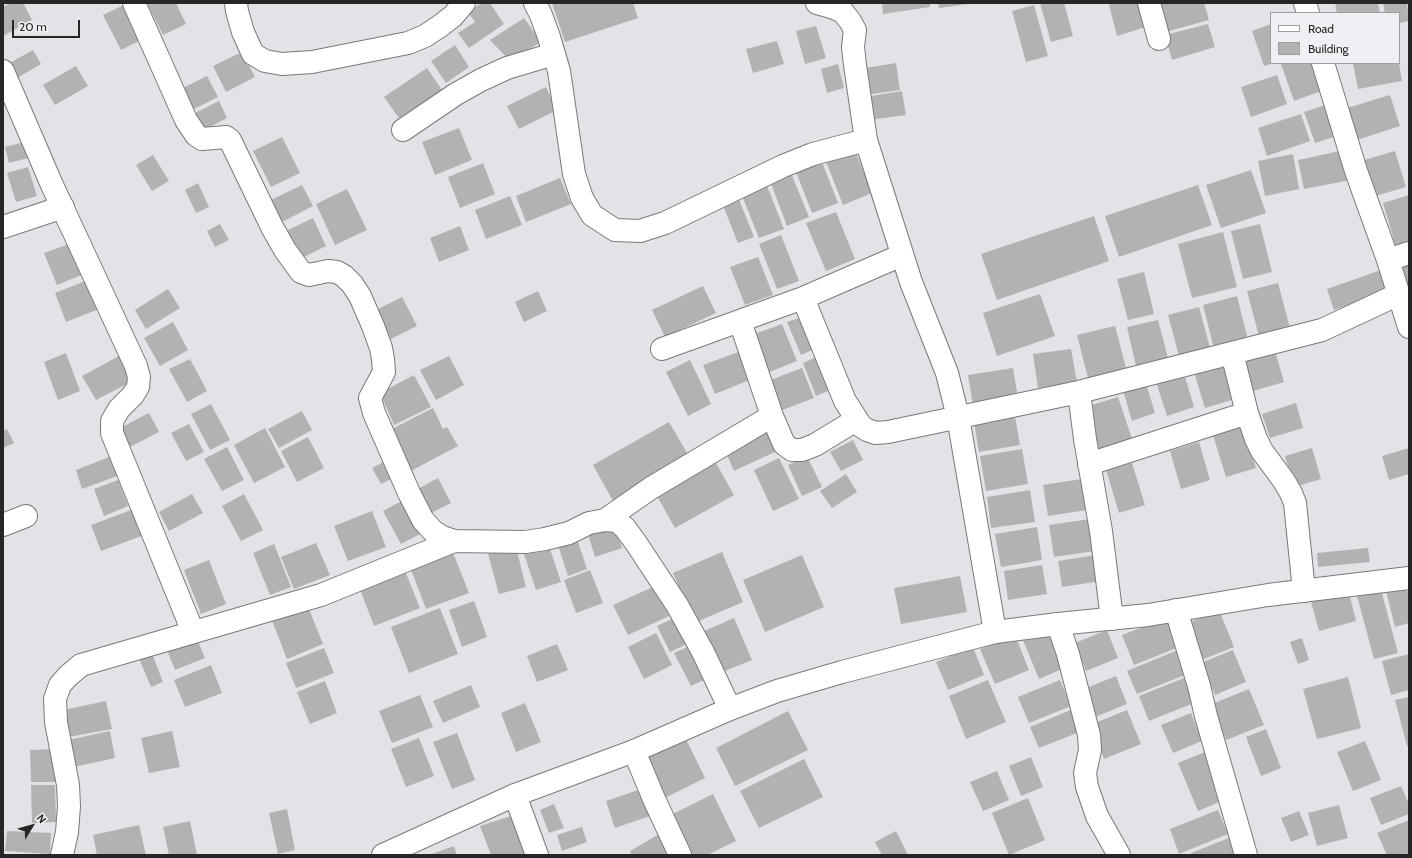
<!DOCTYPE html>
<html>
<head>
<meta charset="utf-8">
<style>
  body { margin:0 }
  #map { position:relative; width:1412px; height:858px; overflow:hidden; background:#e2e3e7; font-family:Cabin,sans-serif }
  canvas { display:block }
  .frame { position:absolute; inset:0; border:4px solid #262627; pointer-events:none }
  .legend { position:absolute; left:1270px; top:12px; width:130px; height:52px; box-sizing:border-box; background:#eff0f4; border:1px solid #9f9fa2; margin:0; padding:5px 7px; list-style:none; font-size:12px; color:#262627 }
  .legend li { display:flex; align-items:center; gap:8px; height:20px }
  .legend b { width:20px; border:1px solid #9f9fa2 }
  .north { position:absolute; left:12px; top:806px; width:40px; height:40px; -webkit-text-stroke:3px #eff0f4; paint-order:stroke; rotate:53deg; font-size:11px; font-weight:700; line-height:16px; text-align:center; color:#262627 }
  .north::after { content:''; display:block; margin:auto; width:14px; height:18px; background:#262627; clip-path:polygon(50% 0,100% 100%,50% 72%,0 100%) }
  .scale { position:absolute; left:12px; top:20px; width:68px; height:18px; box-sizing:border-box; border:2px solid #262627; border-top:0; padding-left:5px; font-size:12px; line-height:14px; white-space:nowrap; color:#262627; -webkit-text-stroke:3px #eff0f4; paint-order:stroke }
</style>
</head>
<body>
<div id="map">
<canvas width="1412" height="858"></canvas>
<div class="frame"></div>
<ul class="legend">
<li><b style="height:5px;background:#fff"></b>Road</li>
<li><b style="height:11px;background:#b2b2b5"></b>Building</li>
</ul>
<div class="north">N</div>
<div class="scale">20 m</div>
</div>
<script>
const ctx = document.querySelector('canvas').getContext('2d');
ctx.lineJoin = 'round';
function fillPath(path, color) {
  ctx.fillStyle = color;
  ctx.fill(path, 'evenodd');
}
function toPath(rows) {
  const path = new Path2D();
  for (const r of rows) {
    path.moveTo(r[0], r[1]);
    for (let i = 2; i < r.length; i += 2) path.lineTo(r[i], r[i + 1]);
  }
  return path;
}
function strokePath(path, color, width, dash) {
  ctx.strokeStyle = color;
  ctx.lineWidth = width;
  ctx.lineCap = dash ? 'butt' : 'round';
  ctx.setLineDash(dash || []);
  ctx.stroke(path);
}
const building = toPath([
  [10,3,23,3,32,20,3,36,3,7],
  [128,3,145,38,121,50,103,15],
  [147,3,176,3,186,24,163,35],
  [482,3,490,3,504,24,469,48,458,33,475,22,468,12],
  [552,3,633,3,638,18,565,42],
  [882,3,930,3,930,7,883,14],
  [938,3,968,3,968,4,939,8],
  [1040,3,1064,3,1073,36,1051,42],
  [1114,3,1146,3,1152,25,1117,36,1109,5],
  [1166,3,1204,3,1209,20,1162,33,1154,6],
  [1335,3,1378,3,1380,13,1337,13],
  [1383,3,1407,3,1409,21,1399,23,1399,13,1385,13],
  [1034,5,1048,56,1026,62,1012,11],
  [524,18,541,42,510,61,490,40],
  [1208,24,1215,47,1172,60,1165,35],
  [1271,24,1271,64,1264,66,1252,31],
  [816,26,826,58,805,64,796,31],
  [777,41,784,64,753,73,746,49],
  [455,45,469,67,446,83,431,61],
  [33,50,41,64,17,78,8,64],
  [242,52,255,77,226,92,213,66],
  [896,63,900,90,864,95,860,69],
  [1285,63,1315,63,1324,90,1294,101,1281,64],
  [1353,63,1399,63,1402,81,1358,89],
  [838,64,844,88,827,93,821,69],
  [76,66,88,86,55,105,43,85],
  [427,68,442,90,399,118,384,97],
  [1277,75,1287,104,1251,117,1241,87],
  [207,76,218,97,192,110,181,89],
  [546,87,557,110,519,129,507,106],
  [902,91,906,115,869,120,865,97],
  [1390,95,1400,126,1357,140,1347,108],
  [219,101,227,118,202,131,193,114],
  [1326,105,1337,136,1315,143,1304,112],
  [1301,114,1310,141,1267,156,1258,128],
  [459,128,472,160,435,175,422,142],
  [282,137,300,173,271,187,253,151],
  [28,141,32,157,9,163,5,147],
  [854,148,872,193,843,205,825,159],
  [1345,150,1351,180,1304,189,1298,160],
  [1395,151,1406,187,1372,197,1361,161],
  [1293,154,1299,189,1265,196,1258,161],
  [153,155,169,181,152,191,136,165],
  [822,162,838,203,812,213,796,172],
  [483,163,495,194,460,208,448,177],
  [28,167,37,196,16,202,7,173],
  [1251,170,1266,213,1221,228,1206,185],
  [791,173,809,217,787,226,770,181],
  [560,178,571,204,526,222,516,196],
  [198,183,209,207,196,213,185,190],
  [766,183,784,229,759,238,741,193],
  [302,185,313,206,282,222,271,200],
  [1198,185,1212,225,1119,257,1105,216],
  [347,189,367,230,335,245,316,204],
  [1409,195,1409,243,1396,247,1383,203],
  [510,196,522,225,486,239,475,210],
  [738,197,754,237,738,243,722,203],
  [836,212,855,259,826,271,806,223],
  [1094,216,1109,261,997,300,981,254],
  [313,218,326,246,300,259,286,231],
  [220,224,229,240,215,247,207,231],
  [1260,224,1272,272,1243,279,1231,231],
  [460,226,469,250,439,262,430,238],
  [1223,232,1237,287,1192,298,1178,244],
  [781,235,799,281,777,289,759,244],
  [72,243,84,274,57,285,44,253],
  [758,257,773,295,745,305,730,267],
  [1409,262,1409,290,1401,264],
  [1384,269,1391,290,1334,310,1327,289],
  [1144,272,1154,314,1128,320,1117,279],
  [88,280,99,309,66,322,55,293],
  [1278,283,1291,332,1260,340,1247,291],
  [703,286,716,313,665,337,652,310],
  [168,289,180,308,146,329,135,310],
  [538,291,547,311,524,322,515,302],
  [1040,294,1055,336,997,356,983,313],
  [1237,296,1248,340,1214,349,1203,305],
  [402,297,417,326,391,339,376,310],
  [1199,307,1210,348,1179,356,1168,315],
  [802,317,817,348,801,355,787,322],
  [1158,320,1168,358,1136,366,1127,327],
  [173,322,188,350,160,366,144,338],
  [782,324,797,361,767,373,752,335],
  [1115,326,1126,368,1088,378,1077,335],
  [1071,349,1077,382,1038,388,1033,354],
  [741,351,752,379,715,394,703,365],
  [1275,351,1284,382,1250,392,1241,361],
  [66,353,80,391,58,400,44,362],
  [121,355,135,380,96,400,82,376],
  [821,355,835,388,816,396,803,363],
  [449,356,464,385,436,400,420,370],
  [190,359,207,391,187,402,169,369],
  [690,360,711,404,688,416,666,372],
  [1224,363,1235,399,1205,408,1194,372],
  [802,368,814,398,780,411,768,381],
  [1013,368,1018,398,973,405,968,375],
  [1183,370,1194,407,1167,416,1155,379],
  [414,375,431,407,394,425,380,393],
  [1145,380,1155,413,1132,421,1122,387],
  [1118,397,1133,442,1099,453,1085,407],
  [1296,403,1303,428,1270,438,1262,414],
  [211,404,230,440,210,450,191,414],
  [433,408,443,429,447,427,458,446,409,472,388,431],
  [302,411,312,430,279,448,268,429],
  [1014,411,1020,445,979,452,973,417],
  [149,413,159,432,128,448,118,429],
  [669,422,690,458,613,501,593,465],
  [1242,423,1256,468,1226,477,1212,432],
  [189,424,204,452,186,461,171,433],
  [265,428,285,467,254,483,234,445],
  [7,429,14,443,3,448,3,431],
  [767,430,777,451,734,471,725,450],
  [308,437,324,468,297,482,281,451],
  [853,440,863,460,841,471,830,452],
  [1199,442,1210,480,1181,489,1170,451],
  [227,447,244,480,222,491,204,459],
  [1312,448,1321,479,1294,487,1285,456],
  [1409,448,1409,474,1389,480,1382,456],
  [1022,449,1028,484,986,491,980,456],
  [807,456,822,487,802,496,788,465],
  [109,457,117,476,82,489,76,470],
  [391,458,399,475,381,484,372,468],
  [779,458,799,499,773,511,754,470],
  [716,463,734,495,675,528,657,496],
  [1132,463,1145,505,1119,513,1106,470],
  [846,474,857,492,832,508,820,491],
  [438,478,451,503,429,514,416,490],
  [1082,479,1087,510,1048,516,1043,485],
  [118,480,128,506,104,516,94,489],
  [1030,490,1035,522,991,528,987,497],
  [192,494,203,513,169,531,159,512],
  [244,494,263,530,241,541,222,506],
  [407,498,424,532,401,544,383,511],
  [134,509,144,535,101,551,91,525],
  [372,511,386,547,348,561,334,526],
  [1090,519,1095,551,1054,557,1049,525],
  [613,522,622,548,595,557,587,531],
  [1037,527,1042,560,1001,567,995,534],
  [577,539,587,569,568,576,558,545],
  [316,543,330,575,294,589,281,557],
  [274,544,291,587,270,595,253,553],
  [450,545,469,593,426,609,408,562],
  [549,546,561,582,536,590,524,554],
  [516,547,526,587,499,594,488,554],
  [1368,548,1370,562,1318,567,1317,553],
  [722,552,743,602,694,623,673,573],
  [802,555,824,607,765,632,743,580],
  [1096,555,1101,581,1062,587,1058,561],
  [209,560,226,604,201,614,184,570],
  [1042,565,1047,594,1008,600,1004,571],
  [403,566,420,608,374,626,358,584],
  [590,570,603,603,576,613,564,580],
  [960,576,967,612,901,624,894,588],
  [655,586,669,616,628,635,613,605],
  [1380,586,1398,653,1374,659,1356,592],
  [1406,586,1409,598,1409,623,1395,627,1386,591],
  [1348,589,1356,621,1319,631,1310,598],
  [474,601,487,637,462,647,449,610],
  [307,604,323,644,287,659,271,618],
  [440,608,458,654,409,673,391,627],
  [1219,610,1234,647,1201,660,1186,624],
  [676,617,689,643,670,652,657,626],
  [734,618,752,660,720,673,702,632],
  [1167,618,1179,647,1134,665,1122,635],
  [1053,627,1069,666,1039,679,1023,640],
  [1107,630,1118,658,1086,671,1075,643],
  [656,633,672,665,644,679,628,647],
  [1015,635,1029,670,995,684,980,649],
  [1302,638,1309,660,1298,664,1290,642],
  [197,639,205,658,175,670,167,650],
  [557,644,568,670,537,682,527,656],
  [694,644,710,677,691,686,674,653],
  [973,647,984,675,948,690,936,662],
  [324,648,334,673,296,688,286,663],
  [1180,649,1190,673,1137,694,1127,671],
  [1233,650,1246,682,1215,695,1201,663],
  [151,651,163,682,151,687,138,656],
  [1409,654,1409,690,1391,695,1382,661],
  [211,665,222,693,185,707,174,680],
  [1116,676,1127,704,1095,717,1084,689],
  [1348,677,1361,728,1317,739,1303,689],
  [1184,678,1194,703,1149,721,1139,696],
  [988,680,1006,722,966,739,949,696],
  [1060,680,1071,706,1029,723,1018,697],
  [325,681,337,713,310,724,297,692],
  [471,685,480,707,443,723,433,701],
  [1249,689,1264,725,1226,740,1212,704],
  [420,695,433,727,392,743,379,711],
  [1409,697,1409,746,1407,746,1395,700],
  [106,701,112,729,69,737,63,710],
  [525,703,541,742,516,752,501,713],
  [1073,709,1082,731,1039,748,1030,727],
  [1127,710,1141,744,1104,759,1090,725],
  [788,711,808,750,735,786,716,748],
  [1191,713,1202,741,1173,753,1161,725],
  [1266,729,1281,768,1261,776,1246,737],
  [110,731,115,758,74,767,68,740],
  [172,731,180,767,149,773,141,738],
  [457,733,475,780,452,789,433,742],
  [685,737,705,778,663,799,642,759],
  [419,738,434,776,406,787,391,749],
  [1365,741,1381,780,1353,791,1337,752],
  [56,749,57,782,31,782,30,750],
  [1205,752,1224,800,1198,811,1178,763],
  [1031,757,1043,787,1021,796,1009,766],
  [804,759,823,797,759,828,740,791],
  [997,771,1009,800,983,811,970,782],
  [31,785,55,785,56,822,32,823],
  [1401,786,1409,804,1409,814,1381,825,1370,798],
  [641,789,650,816,615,828,606,801],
  [713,794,736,841,707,855,689,855,669,816],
  [1028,798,1045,840,1009,855,992,813],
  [554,804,564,828,549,833,540,810],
  [1339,805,1348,838,1317,846,1308,813],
  [287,809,295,850,278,854,269,813],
  [1218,810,1228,834,1179,854,1170,829],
  [1299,811,1309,835,1291,842,1281,818],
  [514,815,528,855,491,855,480,826],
  [1409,820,1409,853,1404,855,1387,855,1377,833],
  [190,821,197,855,169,855,163,827],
  [139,825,146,855,97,855,93,835],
  [582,827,587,842,562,851,557,835],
  [7,831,51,833,50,854,5,851],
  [896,831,908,855,882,855,875,842],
  [661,833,674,855,632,855,630,851],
  [1229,838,1236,855,1192,855,1191,853],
  [454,846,457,855,429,855]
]);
const minor = toPath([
  [134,3,186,120,196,135,202,139,226,137,230,140,272,227,285,250,301,272,309,275,328,271,337,272,344,276,352,284,360,296,373,326,381,348,383,359,384,372,370,398,374,413,409,493,423,520,433,531,442,537,454,541,525,542,545,539,569,533,589,523,605,520,617,521,625,528,636,543,677,605,703,652,730,709],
  [236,3,237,11,243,32,253,54,265,61,282,64,312,62,408,43,425,36,440,26,453,16,464,3],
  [535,3,541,15,549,37,559,71,574,174,582,198,592,215,615,230,640,231,665,223,783,166,813,154,866,140,911,282,947,373,958,417,995,632],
  [817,3,834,8,843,12,850,21,855,30,853,47,855,65,866,140],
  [1149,3,1159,39],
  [1305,3,1308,13],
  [1323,63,1356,171,1388,260,1409,327],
  [3,71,52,185,136,366,139,377,138,387,133,395,119,409,112,421,112,433,193,632],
  [403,130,456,94,481,80,507,68,554,54],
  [3,227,63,207],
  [1388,260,1409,253],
  [803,298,845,401,861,426,867,430,876,433,888,432,1079,392,1322,330,1399,294],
  [740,321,772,416,784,444,792,450,802,450,815,445,856,420],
  [662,349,803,298,902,255],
  [1232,353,1247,413,1256,439,1262,451,1284,481,1291,493,1295,503,1304,591],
  [1079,392,1085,439,1101,531,1112,619],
  [1089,464,1247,413],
  [605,520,651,488,772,416],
  [3,525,26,516],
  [1176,610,1199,686,1206,716,1246,855],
  [1058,624,1068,654,1089,735,1090,750,1085,773,1087,787,1097,816,1119,855],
  [634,751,654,799,680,855],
  [515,795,537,855],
  [62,855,67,832,69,806,68,785,56,722,55,699,60,685,68,676,81,665,321,595,454,541]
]);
const secondary = toPath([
  [383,855,515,795,634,751,730,709,777,691,842,672,995,632,1058,624,1148,615,1268,595,1409,578]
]);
fillPath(building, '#b2b2b5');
strokePath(minor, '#78797c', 24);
strokePath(secondary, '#78797c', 24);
strokePath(minor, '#fff', 22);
strokePath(secondary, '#fff', 22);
</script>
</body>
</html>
